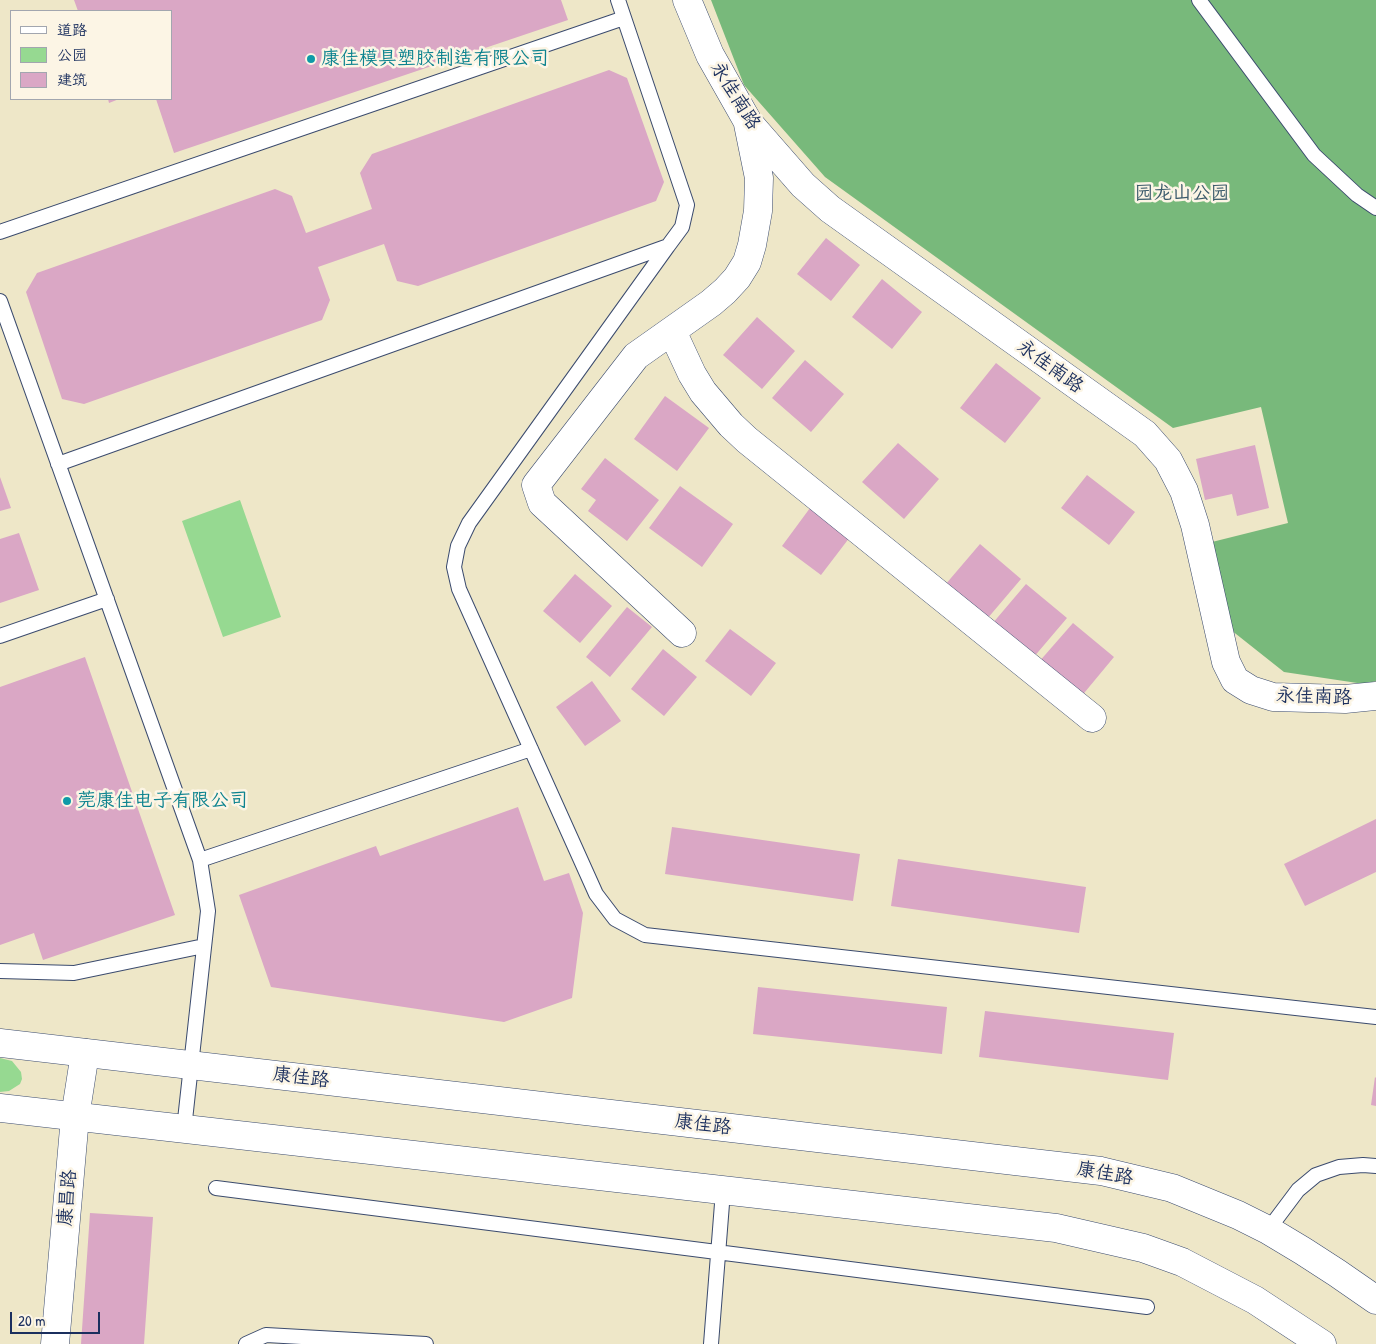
<!DOCTYPE html>
<html>
<head>
<meta charset="utf-8">
<style>
  body { margin:0 }
  #map { position:relative; width:1376px; height:1344px; overflow:hidden; background:#eee7c8; font-family:"Patrick Hand","LXGW WenKai TC",sans-serif }
  canvas { display:block }
  .legend { position:absolute; left:10px; top:10px; width:162px; height:90px; box-sizing:border-box; background:#fcf5e5; border:1px solid #a2a6af; margin:0; padding:6px 9px; list-style:none; font-size:15px; color:#1b2f5e }
  .legend li { display:flex; align-items:center; gap:10px; height:25px }
  .legend b { width:25px; border:1px solid #a2a6af }
  .scale { position:absolute; left:10px; top:1312px; width:90px; height:22px; box-sizing:border-box; border:2px solid #1b2f5e; border-top:0; padding-left:6px; font-size:15px; line-height:18px; white-space:nowrap; color:#1b2f5e; -webkit-text-stroke:4px #fcf5e5; paint-order:stroke }
</style>
</head>
<body>
<div id="map">
<canvas width="1376" height="1344"></canvas>
<ul class="legend">
<li><b style="height:6px;background:#fff"></b>道路</li>
<li><b style="height:14px;background:#96d991"></b>公园</li>
<li><b style="height:14px;background:#daa7c5"></b>建筑</li>
</ul>
<div class="scale">20 m</div>
</div>
<script>
const ctx = document.querySelector('canvas').getContext('2d');
ctx.lineJoin = 'round';
function fillPath(path, color) {
  ctx.fillStyle = color;
  ctx.fill(path, 'evenodd');
}
function toPath(rows) {
  const path = new Path2D();
  for (const r of rows) {
    path.moveTo(r[0], r[1]);
    for (let i = 2; i < r.length; i += 2) path.lineTo(r[i], r[i + 1]);
  }
  return path;
}
function strokePath(path, color, width, dash) {
  ctx.strokeStyle = color;
  ctx.lineWidth = width;
  ctx.lineCap = dash ? 'butt' : 'round';
  ctx.setLineDash(dash || []);
  ctx.stroke(path);
}
function write(font, color, halo, rows, align = 'center') {
  ctx.font = font + ' "Patrick Hand","LXGW WenKai TC",sans-serif';
  ctx.lineWidth = 5;
  ctx.setLineDash([]);
  ctx.textBaseline = 'middle';
  ctx.strokeStyle = halo;
  ctx.fillStyle = color;
  for (const [text, x, y, turn = 0] of rows) {
    ctx.save();
    ctx.translate(x, y);
    ctx.rotate((+turn || 0) * Math.PI / 180);
    ctx.textAlign = isNaN(turn) ? turn : align;
    if (halo) ctx.strokeText(text, 0, 0);
    ctx.fillText(text, 0, 0);
    ctx.restore();
  }
}
const green = toPath([
  [240,500,281,617,223,637,182,521],
  [0,1058,12,1061,21,1072,22,1079,20,1084,9,1091,0,1092]
]);
const forest = toPath([
  [711,0,1376,0,1376,681,1364,684,1284,672,1231,630,1212,542,1288,523,1261,407,1173,428,825,177,744,85]
]);
const building = toPath([
  [74,0,561,0,568,20,174,153,156,99,171,99,171,11,78,11],
  [609,70,627,78,664,182,656,201,418,286,397,281,384,244,318,267,330,300,322,320,84,404,62,399,26,292,37,273,275,189,292,196,306,233,372,209,360,173,372,154],
  [108,99,119,99,109,103],
  [826,238,860,265,831,301,797,274],
  [882,279,922,312,892,349,852,317],
  [757,317,795,351,762,389,723,355],
  [805,360,844,394,811,432,772,398],
  [996,363,1041,398,1005,443,960,408],
  [665,396,709,428,677,471,634,439],
  [898,443,939,479,904,519,862,482],
  [1255,445,1269,508,1237,516,1232,494,1205,500,1196,459],
  [605,458,659,500,627,541,588,511,596,500,581,489],
  [1087,475,1135,512,1109,545,1061,508],
  [0,477,11,508,0,511],
  [680,486,733,524,702,567,649,528],
  [810,508,850,537,821,575,782,546],
  [19,533,39,590,0,603,0,539],
  [980,544,1021,579,987,619,945,585],
  [575,574,612,606,580,643,543,611],
  [1026,584,1067,618,1033,658,992,624],
  [627,607,652,627,610,677,586,657],
  [1073,623,1114,657,1080,698,1038,663],
  [730,629,776,663,751,696,705,661],
  [663,649,697,677,664,716,631,689],
  [85,657,175,915,43,960,34,933,0,945,0,687],
  [592,681,621,721,585,746,556,707],
  [518,807,544,881,569,873,583,913,572,998,504,1022,271,987,239,895,376,846,380,856],
  [1376,819,1376,872,1305,906,1284,864],
  [672,827,860,854,853,901,665,874],
  [898,859,1086,887,1079,933,891,906],
  [758,987,947,1007,942,1054,753,1034],
  [985,1011,1174,1033,1168,1080,979,1057],
  [1375,1077,1376,1078,1376,1106,1371,1105],
  [90,1213,153,1217,144,1344,81,1344]
]);
const lane = toPath([
  [1199,0,1314,155,1357,195,1376,208],
  [0,232,624,18],
  [668,246,469,523,458,546,454,567,459,589,596,894,615,919,645,935,1376,1017],
  [0,301,200,860,208,911,184,1129],
  [58,464,668,246,682,227,687,205,618,0],
  [0,636,107,599],
  [200,860,531,749],
  [0,971,74,973,204,946],
  [216,1188,1147,1307],
  [1268,1230,1298,1190,1316,1175,1339,1167,1363,1165,1376,1166],
  [246,1344,266,1335,426,1344],
  [711,1344,723,1191]
]);
const street = toPath([
  [687,0,710,55,748,122,803,185,830,209,1145,434,1168,460,1184,491,1195,525,1226,662,1235,680,1251,690,1273,697,1345,699,1376,696],
  [672,331,692,374,703,392,731,425,747,440,1092,718],
  [682,633,542,503,536,485,636,356,711,303,725,291,737,278,747,262,752,245,758,211,759,178,748,124],
  [55,1344,75,1117,85,1053]
]);
const secondary = toPath([
  [0,1043,1101,1171,1172,1188,1238,1215,1268,1230,1303,1251,1337,1273,1376,1300],
  [0,1108,1056,1228,1143,1248,1182,1262,1255,1300,1322,1344]
]);
const markers = [
  [311,59,5,"#0f9aa8"],
  [67,801,5,"#0f9aa8"]
];
const cultureNames = [
  ["康佳模具塑胶制造有限公司",321,59],
  ["莞康佳电子有限公司",77,801]
];
const streetNames = [
  ["永佳南路",735,96,58],
  ["永佳南路",1050,367,36],
  ["永佳南路",1314,697,2],
  ["康佳路",301,1078,7],
  ["康佳路",703,1125,7],
  ["康佳路",1105,1174,10],
  ["康昌路",68,1198,-85]
];
const parkNames = [
  ["园龙山公园",1182,194]
];
fillPath(green, '#96d991');
fillPath(forest, '#78b97b');
fillPath(building, '#daa7c5');
strokePath(lane, '#3b4b6e', 16);
strokePath(street, '#3b4b6e', 29);
strokePath(secondary, '#3b4b6e', 29);
strokePath(lane, '#fff', 14);
strokePath(street, '#fff', 28);
strokePath(secondary, '#fff', 28);
for (const [x, y, r, color] of markers) {
  const dot = new Path2D();
  dot.arc(x, y, r, 0, 2 * Math.PI);
  ctx.fillStyle = color;
  ctx.fill(dot);
  strokePath(dot, '#fcf5e5', 2);
}
write('19px', '#0d838f', '#fcf5e5', cultureNames, 'left');
write('19px', '#1b2f5e', '#fcf5e5', streetNames);
write('19px', '#3a5a6b', '#fcf5e5', parkNames);
</script>
</body>
</html>
